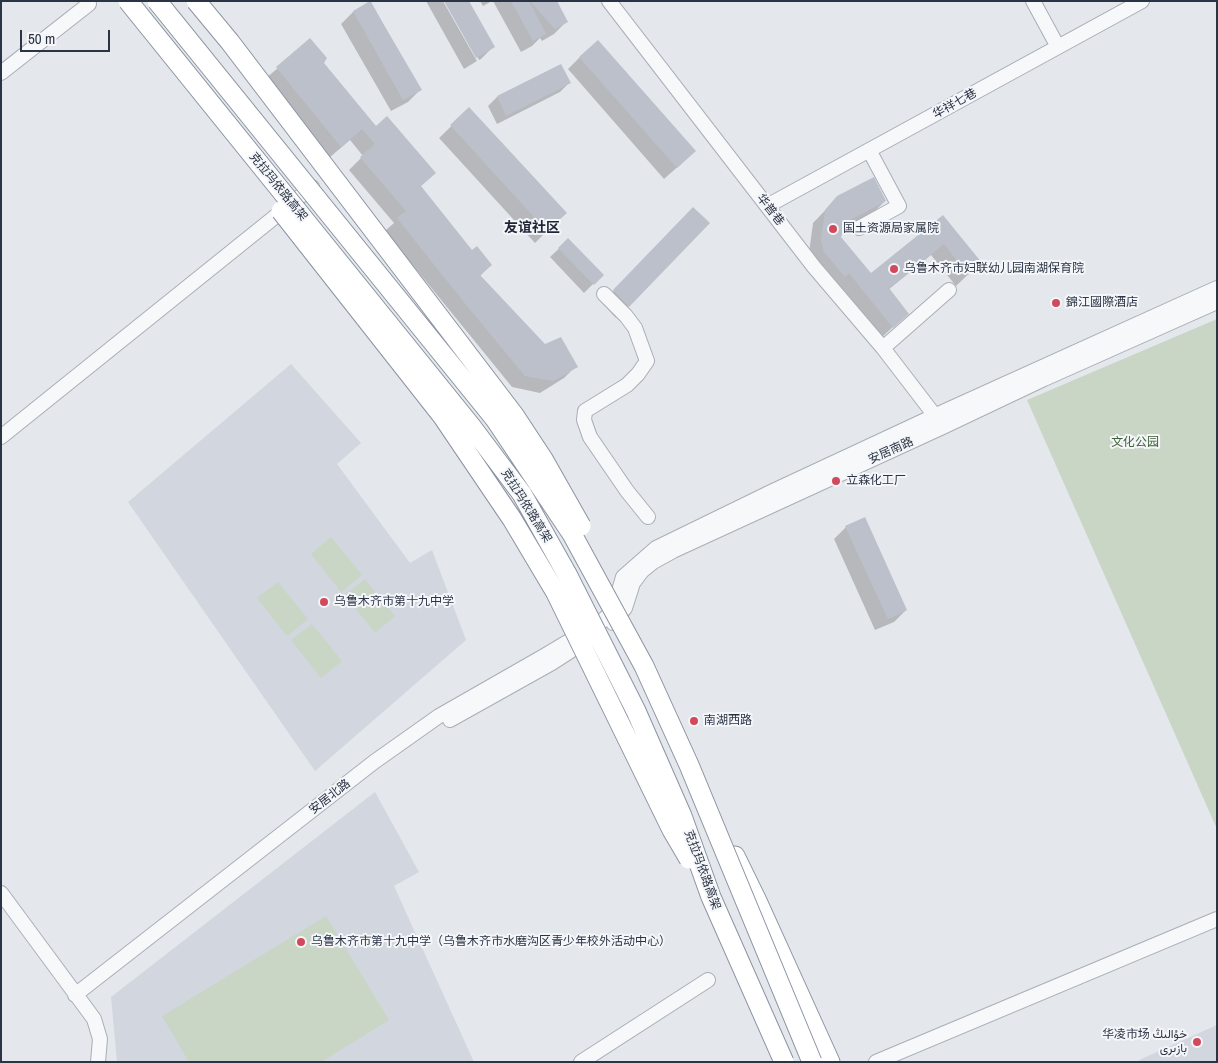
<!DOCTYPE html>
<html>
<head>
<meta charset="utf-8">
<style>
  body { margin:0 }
  #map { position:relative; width:1218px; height:1063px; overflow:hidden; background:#e4e7ec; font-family:"Archivo Narrow",sans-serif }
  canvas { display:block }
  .frame { position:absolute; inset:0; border:2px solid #2b3445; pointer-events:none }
  .scale { position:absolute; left:20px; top:30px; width:90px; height:22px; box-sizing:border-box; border:2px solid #2b3445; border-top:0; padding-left:6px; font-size:15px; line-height:18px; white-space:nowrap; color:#2b3445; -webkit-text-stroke:4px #f4f6f9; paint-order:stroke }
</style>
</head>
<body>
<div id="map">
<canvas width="1218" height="1063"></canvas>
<div class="frame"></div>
<div class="scale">50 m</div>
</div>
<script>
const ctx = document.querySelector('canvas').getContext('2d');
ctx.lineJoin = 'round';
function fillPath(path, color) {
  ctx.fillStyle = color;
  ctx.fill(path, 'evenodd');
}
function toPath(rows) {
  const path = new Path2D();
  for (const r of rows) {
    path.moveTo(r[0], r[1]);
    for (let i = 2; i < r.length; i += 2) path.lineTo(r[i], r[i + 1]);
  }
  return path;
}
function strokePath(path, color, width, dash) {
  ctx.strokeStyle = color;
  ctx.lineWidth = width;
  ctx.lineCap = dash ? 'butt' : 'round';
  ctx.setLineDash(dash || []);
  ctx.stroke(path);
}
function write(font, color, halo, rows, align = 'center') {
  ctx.font = font + ' "Archivo Narrow",Vazirmatn,"Noto Sans SC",sans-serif';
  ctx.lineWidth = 4;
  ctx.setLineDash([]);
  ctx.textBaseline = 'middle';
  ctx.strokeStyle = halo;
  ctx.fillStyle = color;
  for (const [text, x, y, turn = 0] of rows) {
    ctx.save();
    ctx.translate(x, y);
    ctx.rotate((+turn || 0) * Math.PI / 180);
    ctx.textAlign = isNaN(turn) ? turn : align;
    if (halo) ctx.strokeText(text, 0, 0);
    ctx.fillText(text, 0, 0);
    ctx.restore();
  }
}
const built = toPath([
  [291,364,361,443,337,464,410,563,432,550,466,640,315,771,128,502],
  [375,792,419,872,394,886,474,1062,117,1062,111,997],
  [1217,1025,1217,1062,1140,1062,1139,1060]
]);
const green = toPath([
  [1217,319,1217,829,1027,400],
  [331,537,362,575,341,592,311,554],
  [365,579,395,616,375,633,345,595],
  [278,582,308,619,287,636,257,598],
  [312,624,342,661,321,678,291,640],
  [326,916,389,1020,321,1062,189,1062,162,1016]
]);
const shadow = toPath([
  [426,1,443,1,477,61,464,69],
  [446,1,493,47,481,59,479,60],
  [480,1,492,1,483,6],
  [493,1,555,1,566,22,554,34,542,41,540,38,532,46,521,52],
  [371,2,420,90,408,102,391,111,341,24,353,12],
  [310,40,323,64,420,187,472,251,491,265,480,276,545,345,576,366,564,378,540,393,512,387,385,231,394,223,349,170,363,156,350,140,329,158,264,80],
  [580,57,682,163,664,179,568,69],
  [560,65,569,83,560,92,497,124,488,106,497,97],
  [469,109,565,213,535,243,439,138],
  [838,197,885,201,873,213,843,228,840,237,871,275,943,217,980,263,956,286,931,255,888,290,895,325,880,339,809,253,813,223],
  [681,221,628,306,616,318,602,303],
  [568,240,602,275,584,293,550,257],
  [846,527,906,610,894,622,875,630,834,539]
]);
const building = toPath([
  [370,1,422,90,403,100,353,11],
  [444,1,469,1,495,47,476,58],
  [511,1,529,1,546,34,533,41],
  [530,1,557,1,568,22,555,29],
  [310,38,327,58,324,63,376,126,387,116,436,173,421,186,472,250,477,246,492,265,480,275,545,344,561,337,578,367,553,381,525,376,463,301,397,218,406,211,360,157,375,144,362,129,341,147,276,67],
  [598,40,696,151,677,168,579,57],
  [561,64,571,83,506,116,497,96],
  [469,107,567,213,547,231,450,125],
  [874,177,886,201,848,221,841,237,871,273,943,215,982,263,968,275,944,244,889,288,909,314,893,328,849,273,845,277,824,252,821,241,825,210,837,196],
  [693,207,710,223,629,307,613,290],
  [568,238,604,275,594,285,558,248],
  [865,517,907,610,888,619,845,526]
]);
const minor = toPath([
  [609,1,814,267,883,348,939,421],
  [1033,1,1058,47],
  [1,73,89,4],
  [767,206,1142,1],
  [859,228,899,206,869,150],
  [604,294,626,316,635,328,647,361,638,374,627,385,585,411,584,420,590,437,627,491,648,517],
  [883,348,949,290],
  [1,437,312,187],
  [613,623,625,608,633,583,642,571,653,562,673,551,943,427,1044,379,1217,302],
  [450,720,552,663,589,639],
  [1,893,94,1019,100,1039,98,1062],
  [75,995,374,762,439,716,544,656,601,622,613,611,623,577,656,548,773,491,936,415,1217,288],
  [581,1062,708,980],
  [876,1062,1217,919]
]);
const highway = toPath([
  [735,856,757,901,830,1062]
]);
const highwayBridge = toPath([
  [128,1,471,426,522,494,568,576,636,711,682,816,711,897,784,1062],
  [157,1,495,419,572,534,644,666,689,765,812,1062],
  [196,1,230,42,514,415,543,459,581,526],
  [281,211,443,417,512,519,556,593,672,830,689,859]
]);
const markers = [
  [833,229,5,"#d1495b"],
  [894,269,5,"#d1495b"],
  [1056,303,5,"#d1495b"],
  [836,481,5,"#d1495b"],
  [324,602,5,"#d1495b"],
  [694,721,5,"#d1495b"],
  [301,942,5,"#d1495b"],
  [1197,1042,5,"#d1495b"]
];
const streetNames = [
  ["华祥七巷",955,104,-29],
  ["克拉玛依路高架",278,187,51],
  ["华普巷",770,210,52],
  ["安居南路",891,451,-24],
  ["克拉玛依路高架",526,506,58],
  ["安居北路",330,797,-38],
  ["克拉玛依路高架",702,870,70]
];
const poiNames = [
  ["国土资源局家属院",843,229],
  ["乌鲁木齐市妇联幼儿园南湖保育院",904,269],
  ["錦江國際酒店",1066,303],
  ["立森化工厂",846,481],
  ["乌鲁木齐市第十九中学",334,602],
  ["南湖西路",704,721],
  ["乌鲁木齐市第十九中学（乌鲁木齐市水磨沟区青少年校外活动中心）",311,942],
  ["华凌市场 خۇالىڭ",1187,1035,"right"],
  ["بازىرى",1187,1049,"right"]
];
const parkNames = [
  ["文化公园",1135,443]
];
const neighbourhoodNames = [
  ["友谊社区",532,228]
];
fillPath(built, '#d2d6de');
fillPath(green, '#c9d6c5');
fillPath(shadow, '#0003');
fillPath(building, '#bbc0ca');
strokePath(minor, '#a9aeb7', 16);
strokePath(highway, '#8b94a3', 21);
strokePath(minor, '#f7f8fa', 14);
strokePath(highway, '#fff', 19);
strokePath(highwayBridge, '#8b94a3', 21, []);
strokePath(highwayBridge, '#fff', 19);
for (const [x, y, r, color] of markers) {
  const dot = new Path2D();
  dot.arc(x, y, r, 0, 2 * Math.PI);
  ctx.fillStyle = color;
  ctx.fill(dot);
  strokePath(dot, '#f4f6f9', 2);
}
write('12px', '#2b3445', '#f4f6f9', streetNames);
write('12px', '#2b3445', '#f4f6f9', poiNames, 'left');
write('12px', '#3f6138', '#f4f6f9', parkNames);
write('bold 14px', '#1d2536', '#f4f6f9', neighbourhoodNames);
</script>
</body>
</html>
